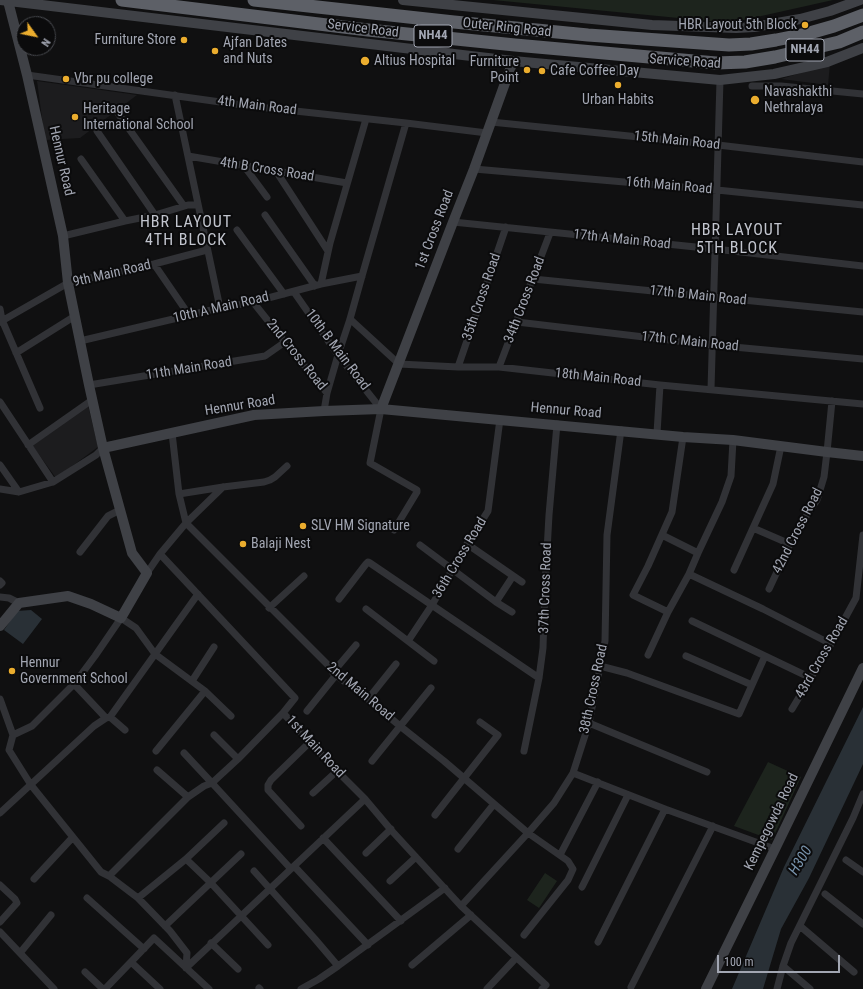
<!DOCTYPE html>
<html>
<head>
<meta charset="utf-8">
<style>
  body { margin:0 }
  #map { position:relative; width:863px; height:989px; overflow:hidden; background:#101011; font-family:"Roboto Condensed",sans-serif }
  canvas { display:block }
  .north { position:absolute; left:16px; top:16px; width:40px; height:40px; box-sizing:border-box; background:#0b0b0c; border:1px solid #47494e; border-radius:50%; rotate:123deg; font-size:11px; font-weight:700; line-height:16px; text-align:center; color:#a2a6b2 }
  .north::after { content:''; display:block; margin:auto; width:14px; height:18px; background:#ebad2e; clip-path:polygon(50% 0,100% 100%,50% 72%,0 100%) }
  .scale { position:absolute; left:717px; top:955px; width:123px; height:18px; box-sizing:border-box; border:2px solid #a2a6b2; border-top:0; padding-left:5px; font-size:12px; line-height:14px; white-space:nowrap; color:#a2a6b2; -webkit-text-stroke:3px #0b0b0c; paint-order:stroke }
</style>
</head>
<body>
<div id="map">
<canvas width="863" height="989"></canvas>
<div class="north">N</div>
<div class="scale">100 m</div>
</div>
<script>
const ctx = document.querySelector('canvas').getContext('2d');
ctx.lineJoin = 'round';
function fillPath(path, color) {
  ctx.fillStyle = color;
  ctx.fill(path, 'evenodd');
}
function toPath(rows) {
  const path = new Path2D();
  for (const r of rows) {
    path.moveTo(r[0], r[1]);
    for (let i = 2; i < r.length; i += 2) path.lineTo(r[i], r[i + 1]);
  }
  return path;
}
function strokePath(path, color, width, dash) {
  ctx.strokeStyle = color;
  ctx.lineWidth = width;
  ctx.lineCap = dash ? 'butt' : 'round';
  ctx.setLineDash(dash || []);
  ctx.stroke(path);
}
function write(font, color, halo, rows, align = 'center') {
  ctx.font = font + ' "Roboto Condensed",sans-serif';
  ctx.lineWidth = 4;
  ctx.setLineDash([]);
  ctx.textBaseline = 'middle';
  ctx.strokeStyle = halo;
  ctx.fillStyle = color;
  for (const [text, x, y, turn = 0] of rows) {
    ctx.save();
    ctx.translate(x, y);
    ctx.rotate((+turn || 0) * Math.PI / 180);
    ctx.textAlign = isNaN(turn) ? turn : align;
    if (halo) ctx.strokeText(text, 0, 0);
    ctx.fillText(text, 0, 0);
    ctx.restore();
  }
}
const built = toPath([
  [830,64,828,85,781,79],
  [37,81,137,95,80,138,45,140],
  [88,405,98,447,56,478,32,445]
]);
const green = toPath([
  [493,0,833,0,730,23],
  [768,762,801,777,772,840,734,826],
  [545,873,557,881,539,908,527,900]
]);
const water = toPath([
  [31,610,42,619,23,644,4,630,17,611],
  [863,707,863,764,809,878,781,929,763,989,732,989,784,867]
]);
const street = toPath([
  [27,75,249,106,406,123,487,133],
  [752,86,781,86,863,94],
  [175,95,220,308],
  [117,112,184,206],
  [491,122,718,145,863,162],
  [97,131,155,215],
  [188,156,347,183],
  [81,159,125,221],
  [244,166,267,197],
  [474,169,717,190,863,205],
  [276,171,328,251],
  [265,215,315,286],
  [453,222,715,249,863,266],
  [237,230,284,294],
  [63,236,125,221,155,215,188,205,198,205],
  [154,264,189,315],
  [533,279,863,312],
  [321,284,330,243,366,119],
  [294,292,338,355,381,409,370,463,417,490,417,492,394,530],
  [253,302,285,342,327,393,324,411],
  [0,309,2,320,40,408],
  [350,319,399,364,458,367,499,367,660,385,863,404],
  [0,322,68,283,154,264,207,250],
  [517,322,712,345,863,359],
  [80,341,220,308,253,302,321,284,362,276],
  [16,353,75,316],
  [458,367,506,227],
  [499,367,550,233],
  [89,385,265,356,285,342],
  [711,389,720,80],
  [327,393,338,355,350,319,362,276,406,123],
  [0,402,53,482],
  [657,433,660,385],
  [733,440,731,476,722,502,698,553,689,574,763,609,831,644],
  [28,445,92,400],
  [781,446,773,484,753,528,790,544],
  [0,465,19,492],
  [223,487,186,523,334,671,333,673,368,699,400,726,444,761,528,833,568,861,573,869,568,880,524,935],
  [0,489,19,492,53,482,96,455,103,448],
  [179,494,223,487,264,482,270,480,275,477,287,466],
  [662,535,698,553],
  [467,544,522,582],
  [420,545,496,602],
  [80,552,108,516,120,510],
  [160,554,295,698,283,713,337,771,365,799,392,831,461,906,546,985,542,989],
  [734,570,753,528],
  [147,573,160,554,186,523,179,494,172,433],
  [0,581,2,583,0,585],
  [769,589,790,544,808,513,817,500,824,477,827,452,832,401],
  [0,597,9,598,19,603],
  [339,599,366,564,368,562,370,563,539,678],
  [269,608,304,576],
  [366,609,434,661],
  [512,612,496,602,513,576],
  [668,612,633,595,648,566,672,512,683,437],
  [692,621,765,656],
  [408,641,432,605,467,544,488,511,500,419],
  [648,655,668,612,689,574],
  [686,656,752,685],
  [600,666,627,673,739,714,765,656,811,678],
  [334,671,356,645],
  [192,681,214,647],
  [74,684,106,718],
  [0,699,13,735,9,750,31,785,101,872,109,876,138,898,170,931,187,953,186,968],
  [368,699,396,664],
  [792,709,831,644,856,598,863,535],
  [307,711,336,675],
  [283,713,238,759,212,783,291,869],
  [110,717,125,730],
  [589,723,707,772],
  [13,735,32,726,74,684,95,656,121,618,136,628,155,654,205,691,231,716],
  [214,735,238,759],
  [156,751,205,691],
  [524,751,539,678,543,648,545,586,549,515,557,424],
  [372,761,431,688],
  [157,770,188,797],
  [573,773,665,809,775,849],
  [313,793,337,771],
  [0,813,94,726,106,718,110,717,198,594],
  [435,815,498,735,480,722],
  [301,826,268,790,268,785,271,780,310,742],
  [323,838,401,921],
  [458,849,494,804],
  [366,853,391,829],
  [560,855,598,782],
  [186,859,224,823],
  [846,860,863,872],
  [294,866,368,945],
  [254,871,315,939,338,966],
  [109,876,188,797,204,786,212,783,184,753],
  [34,879,73,837],
  [390,881,416,857],
  [0,885,15,899,17,903,0,922],
  [582,887,628,795],
  [825,894,863,924],
  [87,898,144,949],
  [138,898,186,859,210,882,268,945],
  [461,906,528,833,554,803,573,773,589,723,605,641,607,535,621,430],
  [165,926,241,854],
  [800,926,854,972],
  [0,932,54,989],
  [598,942,665,809],
  [211,943,238,969],
  [20,953,51,915],
  [131,962,160,989],
  [412,965,471,915],
  [783,966,810,989],
  [186,968,365,799],
  [85,972,103,989],
  [631,987,713,826],
  [259,988,260,989],
  [105,989,154,938,209,989],
  [301,989,319,979,338,966,445,888],
  [487,989,516,958],
  [777,989,783,966,791,943,853,818,863,794]
]);
const secondary = toPath([
  [0,0,513,61,720,80,774,74,827,62,863,48],
  [403,0,652,25,736,28,754,27,800,19,830,11,860,0],
  [381,409,453,222,474,169,513,61],
  [103,448,254,415,324,411,381,409,683,437,733,440,827,452,863,456],
  [0,626,19,603,68,596,91,604,121,618,147,573,132,553,103,448,89,385,68,283,63,236,27,75,8,1],
  [706,989,775,849,863,668]
]);
const highway = toPath([
  [122,0,368,30,515,45,716,63,745,62,775,57,839,42,863,32],
  [254,0,454,22,588,35,729,45,751,44,776,40,806,34,834,26,863,15]
]);
const markers = [
  [805,25,4,"#ebad2e"],
  [184,40,4,"#ebad2e"],
  [215,51,4,"#ebad2e"],
  [365,61,5,"#ebad2e"],
  [527,70,4,"#ebad2e"],
  [542,71,4,"#ebad2e"],
  [66,79,4,"#ebad2e"],
  [618,85,4,"#ebad2e"],
  [755,100,5,"#ebad2e"],
  [75,117,4,"#ebad2e"],
  [303,526,4,"#ebad2e"],
  [243,544,4,"#ebad2e"],
  [12,671,4,"#ebad2e"]
];
const shields = [
  [433,36,38],
  [805,50,38]
];
const shieldNames = [
  ["NH44",433,36],
  ["NH44",805,50]
];
const poiNames = [
  ["HBR Layout 5th Block",797,25,"right"],
  ["Furniture Store",176,40,"right"],
  ["Ajfan Dates",223,43],
  ["and Nuts",223,59],
  ["Altius Hospital",374,61],
  ["Furniture",519,62,"right"],
  ["Point",519,78,"right"],
  ["Cafe Coffee Day",550,71],
  ["Vbr pu college",74,79],
  ["Navashakthi",764,92],
  ["Nethralaya",764,108],
  ["Urban Habits",618,100,"center"],
  ["Heritage",83,109],
  ["International School",83,125],
  ["SLV HM Signature",311,526],
  ["Balaji Nest",251,544],
  ["Hennur",20,663],
  ["Government School",20,679]
];
const streetNames = [
  ["Outer Ring Road",507,28,6],
  ["Service Road",363,29,7],
  ["Service Road",685,62,4],
  ["4th Main Road",257,106,7],
  ["15th Main Road",677,141,6],
  ["Hennur Road",61,161,77],
  ["4th B Cross Road",267,170,9],
  ["16th Main Road",669,186,5],
  ["1st Cross Road",435,230,-69],
  ["17th A Main Road",622,240,6],
  ["9th Main Road",112,274,-13],
  ["17th B Main Road",698,296,6],
  ["35th Cross Road",482,297,-71],
  ["34th Cross Road",525,300,-69],
  ["10th A Main Road",221,308,-13],
  ["17th C Main Road",690,342,6],
  ["10th B Main Road",337,350,53],
  ["2nd Cross Road",296,355,51],
  ["11th Main Road",189,369,-9],
  ["18th Main Road",598,378,6],
  ["Hennur Road",240,406,-9],
  ["Hennur Road",566,411,5],
  ["42nd Cross Road",798,531,-63],
  ["36th Cross Road",460,558,-59],
  ["37th Cross Road",546,588,-88],
  ["43rd Cross Road",822,658,-60],
  ["38th Cross Road",594,689,-78],
  ["2nd Main Road",360,692,40],
  ["1st Main Road",315,747,47],
  ["Kempegowda Road",772,822,-64]
];
const waterNames = [
  ["H300",801,861,-59]
];
const quarterNames = [
  ["HBR LAYOUT",186,223],
  ["4TH BLOCK",186,241],
  ["HBR LAYOUT",737,231],
  ["5TH BLOCK",737,249]
];
fillPath(built, '#1c1c1e');
fillPath(green, '#1d241d');
fillPath(water, '#293036');
strokePath(street, '#313236', 7);
strokePath(secondary, '#3f4146', 10);
strokePath(highway, '#5d6067', 13);
for (const [x, y, r, color] of markers) {
  const dot = new Path2D();
  dot.arc(x, y, r, 0, 2 * Math.PI);
  ctx.fillStyle = color;
  ctx.fill(dot);
  strokePath(dot, '#0b0b0c', 1.5);
}
for (const [x, y, w] of shields) {
  const box = new Path2D();
  box.roundRect(x - w / 2, y - 11, w, 22, 3);
  ctx.fillStyle = '#0b0b0c';
  ctx.fill(box);
  strokePath(box, '#a2a6b2', 1);
}
write('bold 13px', '#a2a6b2', null, shieldNames);
write('14px', '#a2a6b2', '#0b0b0c', poiNames, 'left');
write('14px', '#a2a6b2', '#0b0b0c', streetNames);
write('italic 15px', '#7994ad', '#0b0b0c', waterNames);
ctx.letterSpacing = '1px';
write('16px', '#c2c5ce', '#0b0b0c', quarterNames);
ctx.letterSpacing = '0px';
</script>
</body>
</html>
